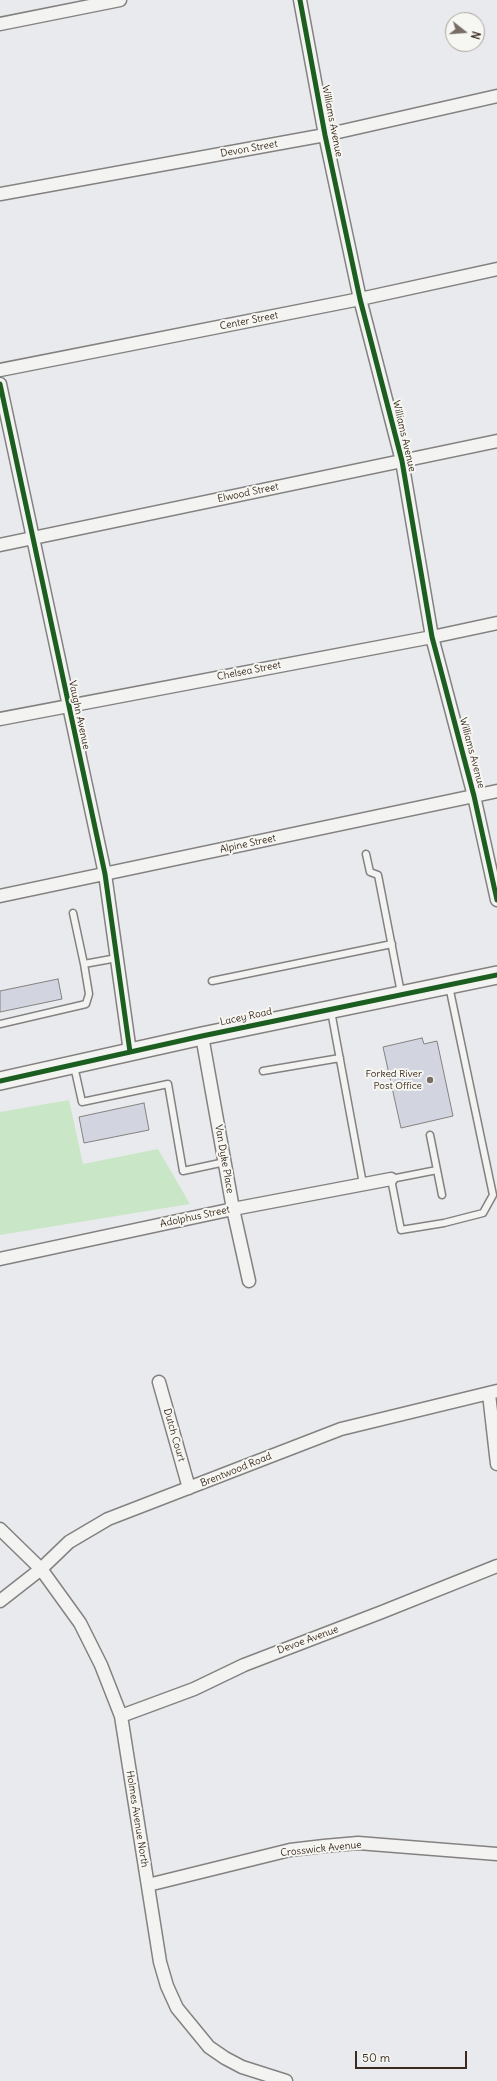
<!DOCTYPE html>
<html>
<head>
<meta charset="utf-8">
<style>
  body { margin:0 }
  #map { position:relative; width:497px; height:2081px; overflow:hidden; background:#e9eaed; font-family:Delius,sans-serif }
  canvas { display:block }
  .north { position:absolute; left:445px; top:12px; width:40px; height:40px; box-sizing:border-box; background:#f6f6f2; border:1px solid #aba49d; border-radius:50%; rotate:107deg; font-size:11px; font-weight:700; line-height:16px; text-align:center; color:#3b2a1e }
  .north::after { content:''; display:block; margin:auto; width:14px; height:18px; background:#786d66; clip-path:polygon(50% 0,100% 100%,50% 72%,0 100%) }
  .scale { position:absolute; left:355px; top:2051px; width:112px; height:18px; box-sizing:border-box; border:2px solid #3b2a1e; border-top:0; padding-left:5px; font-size:12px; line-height:14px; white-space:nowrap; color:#3b2a1e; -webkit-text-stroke:3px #f6f6f2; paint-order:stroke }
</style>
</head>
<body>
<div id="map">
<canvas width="497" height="2081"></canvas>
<div class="north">N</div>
<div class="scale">50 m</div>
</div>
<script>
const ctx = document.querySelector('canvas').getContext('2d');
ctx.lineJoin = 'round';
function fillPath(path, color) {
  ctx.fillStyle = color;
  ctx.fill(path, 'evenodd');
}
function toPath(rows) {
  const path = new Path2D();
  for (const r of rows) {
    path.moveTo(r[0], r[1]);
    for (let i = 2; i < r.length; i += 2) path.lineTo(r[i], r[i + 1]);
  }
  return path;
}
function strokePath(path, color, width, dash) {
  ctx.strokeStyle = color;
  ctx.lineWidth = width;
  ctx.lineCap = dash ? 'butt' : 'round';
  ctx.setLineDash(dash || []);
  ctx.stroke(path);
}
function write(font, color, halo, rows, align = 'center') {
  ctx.font = font + ' Delius,sans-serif';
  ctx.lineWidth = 4;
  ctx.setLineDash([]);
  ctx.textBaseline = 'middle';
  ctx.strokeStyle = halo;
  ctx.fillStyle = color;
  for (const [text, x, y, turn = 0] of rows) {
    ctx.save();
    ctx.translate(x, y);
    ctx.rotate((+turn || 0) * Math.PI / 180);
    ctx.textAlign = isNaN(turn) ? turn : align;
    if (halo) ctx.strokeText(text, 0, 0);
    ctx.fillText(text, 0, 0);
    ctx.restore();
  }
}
const green = toPath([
  [69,1100,83,1164,158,1149,190,1204,0,1235,0,1112]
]);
const building = toPath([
  [58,979,62,999,0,1012,0,991,58,979],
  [422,1038,424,1044,437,1041,453,1116,401,1128,383,1047,422,1038],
  [144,1103,149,1130,84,1143,79,1117,144,1103]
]);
const lane = toPath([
  [366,854,370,872,378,875,401,993],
  [73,913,84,964,117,958],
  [212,981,392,944],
  [331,1011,363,1184],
  [0,1024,86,1004,89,994,84,964],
  [74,1066,82,1102,168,1084,183,1171,225,1162],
  [263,1071,340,1058],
  [430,1135,442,1195],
  [437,1170,391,1179,401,1230,444,1223,483,1213,493,1195,449,986]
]);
const street = toPath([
  [300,0,325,135,360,299,402,461,432,637,474,796,497,900],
  [0,24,120,0],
  [0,194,325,135,497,96],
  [0,370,360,299,497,269],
  [0,384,105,874,130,1052],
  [0,545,497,441],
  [0,719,432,637,497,623],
  [0,896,497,791],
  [202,1036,233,1209,249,1281],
  [0,1259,233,1209,391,1179],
  [159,1382,189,1488],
  [489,1394,497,1464],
  [0,1529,41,1569,80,1623,101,1665,121,1716,160,1962,167,1986,177,2008,209,2047,225,2058,242,2067,286,2081],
  [0,1601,41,1569,69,1542,108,1519,341,1429,497,1391],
  [121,1716,194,1689,244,1665,382,1612,497,1566],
  [148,1885,290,1850,324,1846,358,1843,497,1854]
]);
const secondary = toPath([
  [0,1081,202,1036,497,975]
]);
const cycleway = toPath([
  [300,0,325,135,360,299,402,461,432,637,474,796,497,900],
  [0,384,105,874,130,1052],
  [0,1081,202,1036,497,975]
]);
const markers = [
  [430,1080,4,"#786d66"]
];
const streetNames = [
  ["Williams Avenue",332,121,79],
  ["Devon Street",249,149,-10],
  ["Center Street",249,321,-11],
  ["Williams Avenue",404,436,77],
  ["Elwood Street",248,493,-12],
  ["Chelsea Street",249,671,-11],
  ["Vaughn Avenue",79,715,78],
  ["Williams Avenue",472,753,75],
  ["Alpine Street",248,844,-12],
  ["Lacey Road",246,1017,-12],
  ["Van Dyke Place",224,1159,80],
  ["Adolphus Street",195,1217,-12],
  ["Dutch Court",174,1435,74],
  ["Brentwood Road",236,1470,-22],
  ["Devoe Avenue",308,1640,-20],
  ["Holmes Avenue North",137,1819,81],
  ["Crosswick Avenue",321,1849,-6]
];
const poiNames = [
  ["Forked River",422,1074],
  ["Post Office",422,1086]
];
fillPath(green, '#c9e7c7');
fillPath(building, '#d2d4df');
strokePath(building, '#848280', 1);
strokePath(lane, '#848280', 9);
strokePath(street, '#848280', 15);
strokePath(secondary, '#848280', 20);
strokePath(lane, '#f3f3f2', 6);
strokePath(street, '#f3f3f2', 12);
strokePath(secondary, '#f3f3f2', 17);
strokePath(cycleway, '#1b5e20', 5);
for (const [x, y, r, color] of markers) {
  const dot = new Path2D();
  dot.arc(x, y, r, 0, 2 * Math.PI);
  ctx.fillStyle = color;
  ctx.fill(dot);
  strokePath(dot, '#f6f6f2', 1.5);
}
write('10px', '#3b2a1e', '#f6f6f2', streetNames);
write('10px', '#3b2a1e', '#f6f6f2', poiNames, 'right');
</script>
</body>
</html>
